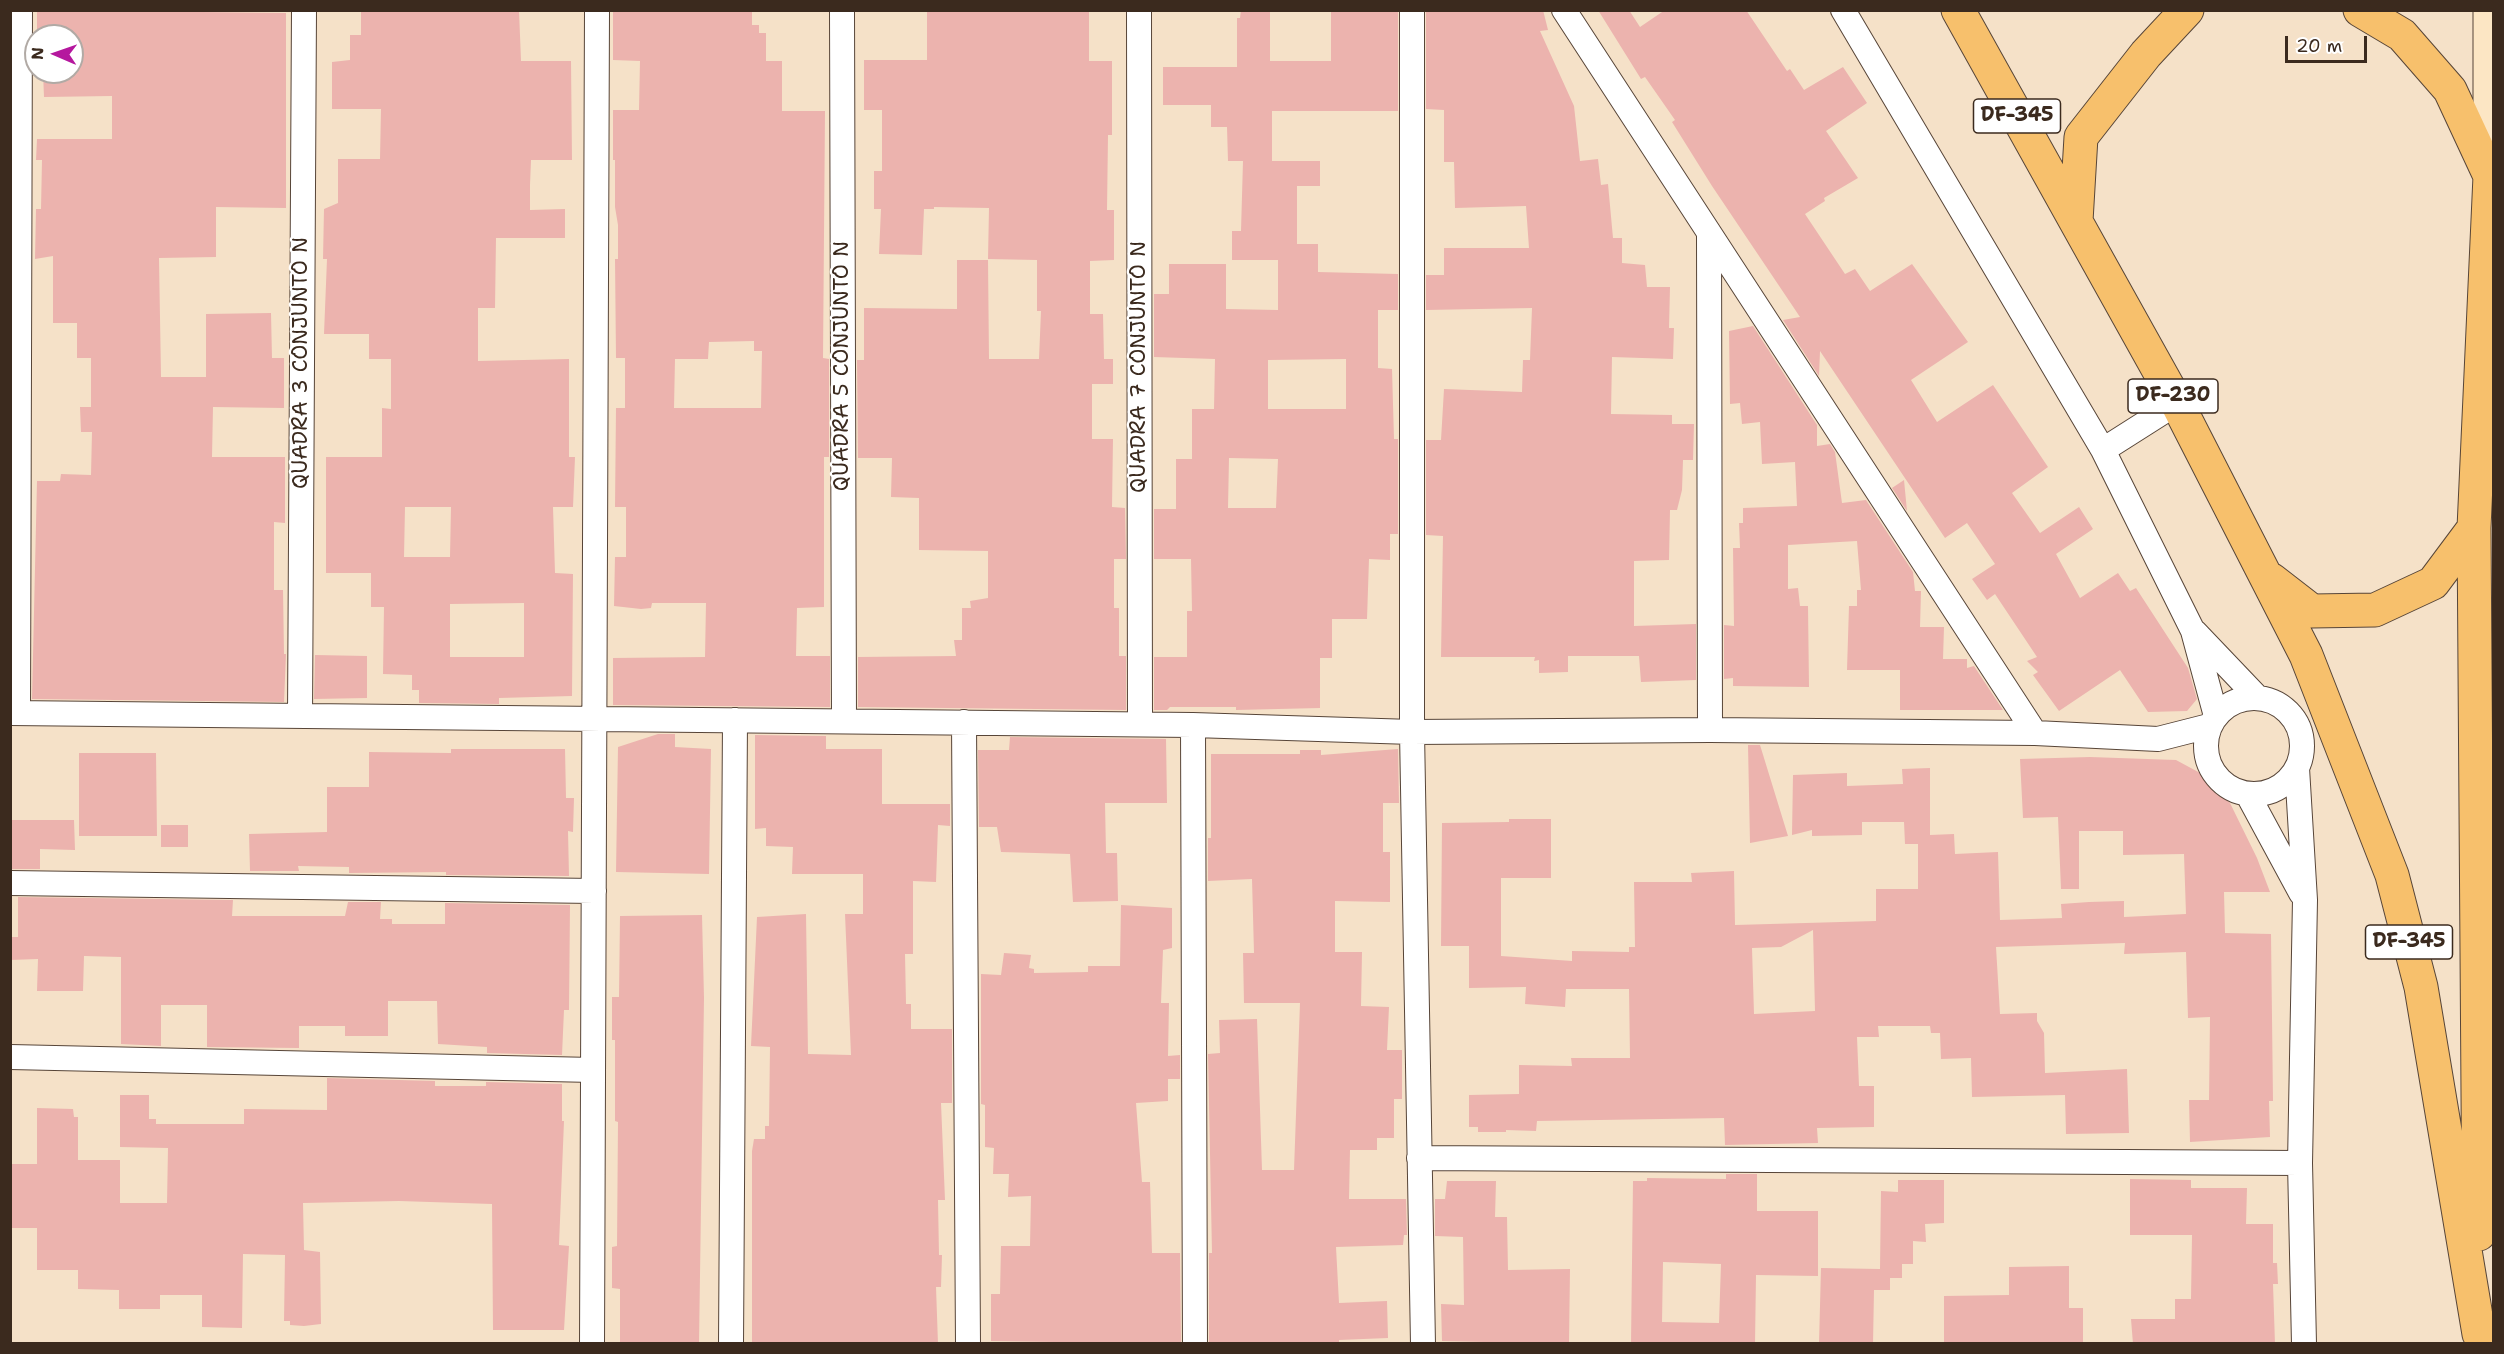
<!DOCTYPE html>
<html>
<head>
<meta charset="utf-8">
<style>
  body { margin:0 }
  #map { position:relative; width:2504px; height:1354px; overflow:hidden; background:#f5e1c8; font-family:"Shantell Sans",sans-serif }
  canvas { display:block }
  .frame { position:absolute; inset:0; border:12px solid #3b2a1e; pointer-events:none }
  .north { position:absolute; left:24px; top:24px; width:60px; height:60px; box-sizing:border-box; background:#fff; border:2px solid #b1aaa5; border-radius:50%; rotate:272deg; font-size:16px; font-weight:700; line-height:24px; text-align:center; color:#3b2a1e }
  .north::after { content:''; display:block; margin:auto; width:21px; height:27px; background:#b5179e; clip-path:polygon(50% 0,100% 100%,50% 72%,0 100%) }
  .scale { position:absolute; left:2285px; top:36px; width:82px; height:27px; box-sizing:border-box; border:3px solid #3b2a1e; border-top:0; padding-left:8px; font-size:18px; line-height:21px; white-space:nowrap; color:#3b2a1e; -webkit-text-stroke:4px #fff; paint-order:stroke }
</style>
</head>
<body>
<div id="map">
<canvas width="2504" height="1354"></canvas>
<div class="frame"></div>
<div class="north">N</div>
<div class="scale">20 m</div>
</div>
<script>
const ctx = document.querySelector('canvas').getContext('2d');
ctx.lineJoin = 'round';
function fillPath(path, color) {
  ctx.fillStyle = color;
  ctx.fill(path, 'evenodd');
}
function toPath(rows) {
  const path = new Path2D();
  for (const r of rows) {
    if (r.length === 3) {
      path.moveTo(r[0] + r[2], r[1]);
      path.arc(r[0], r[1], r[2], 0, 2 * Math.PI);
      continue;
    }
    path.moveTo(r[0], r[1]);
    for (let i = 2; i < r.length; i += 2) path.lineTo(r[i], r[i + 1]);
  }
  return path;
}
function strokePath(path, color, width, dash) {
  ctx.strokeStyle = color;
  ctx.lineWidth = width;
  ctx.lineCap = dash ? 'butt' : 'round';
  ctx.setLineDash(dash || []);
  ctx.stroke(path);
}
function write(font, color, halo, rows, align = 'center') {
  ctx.font = font + ' "Shantell Sans",sans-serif';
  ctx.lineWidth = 4.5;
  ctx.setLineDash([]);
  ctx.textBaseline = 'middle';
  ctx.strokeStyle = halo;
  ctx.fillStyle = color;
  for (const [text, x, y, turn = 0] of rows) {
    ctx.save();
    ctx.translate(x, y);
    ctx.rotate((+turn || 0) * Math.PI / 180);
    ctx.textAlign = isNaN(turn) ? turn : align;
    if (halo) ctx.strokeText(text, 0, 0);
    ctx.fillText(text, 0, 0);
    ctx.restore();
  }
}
const building = toPath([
  [37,10,286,13,286,208,216,207,216,257,159,258,161,377,206,377,206,314,271,313,272,358,284,358,284,408,213,407,212,457,285,457,285,523,274,522,274,590,283,590,284,654,286,654,284,702,32,699,37,481,60,481,61,474,91,475,92,432,81,432,80,407,91,407,91,358,77,358,77,323,53,323,53,256,35,259,36,209,41,209,42,160,36,160,37,139,112,139,112,96,44,97,43,72,72,72,72,36,37,34],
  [361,10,519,10,521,61,571,61,572,160,531,160,530,185,530,210,565,209,565,238,496,238,495,308,478,308,478,361,569,359,569,457,575,457,573,507,553,507,555,573,573,574,572,696,499,698,499,704,419,703,419,690,412,690,412,675,383,674,384,607,371,607,371,573,326,573,326,457,382,457,382,408,391,409,391,359,369,359,369,334,324,334,327,259,323,259,324,209,338,203,338,159,380,159,381,109,332,109,332,62,350,60,350,35,361,35],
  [405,507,451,507,450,557,404,557],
  [524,603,524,657,450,657,450,604],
  [613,10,752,10,752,25,759,25,759,33,766,33,766,61,782,61,782,111,825,111,823,358,829,359,829,457,824,457,824,607,797,608,796,656,830,656,830,707,613,705,613,658,705,657,706,603,652,603,651,608,641,609,614,606,615,557,626,557,626,507,615,507,616,408,625,408,625,358,616,358,615,259,618,259,618,225,615,207,615,160,613,160,613,110,639,110,640,61,613,60],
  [754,341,754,351,762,351,761,408,674,408,675,359,708,359,709,342],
  [927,10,1089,10,1089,61,1112,61,1112,135,1108,135,1107,210,1114,210,1114,260,1090,261,1090,314,1103,314,1104,359,1113,359,1113,384,1092,384,1092,439,1113,439,1112,507,1125,508,1126,559,1114,559,1114,608,1119,608,1119,656,1126,656,1126,710,858,707,858,657,956,656,954,640,962,640,962,608,971,608,970,601,988,598,988,551,919,550,919,498,891,497,892,458,858,458,857,360,864,360,864,308,957,309,957,260,988,260,989,359,1039,359,1041,311,1037,311,1037,260,988,259,989,208,934,207,934,209,924,209,922,255,879,254,881,209,874,209,874,171,882,171,882,110,864,110,864,60,927,60],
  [1241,10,1270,10,1270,61,1331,61,1331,12,1398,12,1398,111,1272,111,1272,161,1320,161,1320,186,1297,186,1297,244,1318,244,1318,272,1398,274,1398,310,1378,310,1378,368,1392,369,1394,439,1398,439,1398,534,1390,534,1390,560,1369,559,1367,619,1332,619,1332,658,1320,658,1320,708,1236,710,1236,707,1170,707,1167,710,1154,710,1154,657,1187,657,1187,611,1192,611,1191,559,1154,559,1154,509,1176,509,1176,459,1192,459,1192,409,1214,409,1215,359,1154,357,1154,294,1169,294,1169,264,1226,264,1226,309,1278,310,1278,260,1232,260,1232,231,1241,231,1243,161,1228,161,1227,127,1211,127,1211,105,1163,105,1163,67,1237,67,1237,18,1240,18],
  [1346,359,1346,409,1268,409,1268,360],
  [1229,458,1278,459,1276,508,1228,508],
  [1426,10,1543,10,1548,30,1540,31,1574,106,1580,161,1598,159,1601,185,1608,184,1613,238,1622,238,1622,263,1645,265,1647,287,1670,287,1669,328,1674,328,1673,359,1612,357,1611,414,1672,415,1672,424,1694,424,1693,460,1683,460,1682,490,1677,510,1670,510,1669,560,1634,561,1634,626,1696,624,1696,680,1641,682,1639,656,1568,656,1568,672,1539,673,1539,660,1534,661,1535,657,1441,657,1443,536,1426,535,1426,440,1441,440,1444,389,1522,392,1523,360,1530,360,1532,308,1426,310,1426,275,1444,275,1444,248,1529,248,1526,206,1455,208,1454,162,1444,162,1444,110,1426,109],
  [1598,10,1629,10,1640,27,1665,10,1746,10,1787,71,1790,69,1804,90,1843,67,1867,103,1826,131,1858,178,1824,198,1825,201,1805,214,1845,274,1855,269,1870,291,1912,264,1968,342,1911,380,1937,422,1993,385,2048,467,2012,493,2040,533,2079,507,2093,529,2056,554,2080,598,2118,573,2130,591,2136,588,2188,668,2197,699,2187,711,2148,712,2120,670,2059,711,2033,675,2038,672,2027,661,2037,657,1995,594,1987,600,1972,579,1995,564,1967,523,1945,538,1820,351,1819,376,1783,320,1800,317,1712,186,1672,122,1675,120,1645,77,1641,79],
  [1753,326,1817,425,1817,446,1830,444,1835,452,1842,503,1866,500,1913,572,1915,591,1921,591,1920,627,1944,627,1943,659,1967,659,1967,668,1974,666,2003,710,1900,710,1900,670,1847,670,1849,606,1857,606,1857,590,1861,590,1857,541,1788,545,1788,589,1798,588,1800,606,1808,606,1809,687,1733,686,1733,678,1724,679,1724,625,1734,626,1733,548,1740,548,1739,523,1743,523,1743,508,1797,506,1795,462,1762,464,1760,422,1742,424,1740,403,1730,404,1729,331],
  [1904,480,1907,511,1892,488],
  [315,655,367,656,367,698,314,699],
  [658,734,675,734,675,747,711,749,709,874,616,872,618,747],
  [755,735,826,736,826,749,882,749,882,804,950,804,950,826,938,825,936,882,913,881,913,954,905,954,906,1004,911,1004,911,1029,952,1029,952,1103,941,1103,945,1200,938,1200,939,1255,942,1255,941,1287,936,1287,938,1344,752,1344,752,1151,754,1139,765,1139,765,1126,769,1126,770,1047,751,1046,757,917,806,914,808,1054,851,1055,845,914,863,914,863,874,792,874,793,847,766,846,766,828,755,829],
  [1010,737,1166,739,1167,803,1105,803,1106,853,1117,853,1118,901,1073,902,1070,854,1001,852,997,827,979,827,978,750,1009,750],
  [1748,745,1760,745,1788,836,1750,843],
  [451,749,565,749,566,798,574,798,573,832,568,831,569,876,446,875,446,872,349,873,349,867,298,866,299,871,250,871,249,834,327,832,327,787,369,787,369,752,451,753],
  [1398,749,1399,803,1383,803,1383,852,1390,852,1390,902,1335,901,1335,952,1362,952,1361,1006,1389,1007,1387,1050,1402,1050,1402,1099,1394,1099,1394,1138,1377,1138,1377,1150,1350,1150,1349,1199,1406,1199,1407,1235,1404,1235,1403,1245,1336,1247,1339,1303,1387,1301,1388,1338,1339,1340,1339,1344,1209,1344,1209,1253,1212,1253,1208,1054,1220,1053,1219,1020,1257,1019,1262,1170,1294,1170,1300,1003,1244,1003,1243,953,1254,953,1252,879,1208,881,1208,838,1211,838,1211,754,1300,754,1300,750,1321,750,1321,755],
  [79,753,156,753,157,836,79,836],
  [2090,757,2176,760,2202,774,2230,803,2257,858,2270,892,2224,892,2225,933,2271,934,2273,1101,2269,1101,2270,1137,2190,1142,2189,1100,2209,1100,2210,1017,2188,1018,2186,952,2124,954,2125,943,1996,947,2000,1014,2037,1013,2037,1021,2044,1033,2045,1073,2127,1069,2129,1133,2066,1134,2065,1095,1972,1097,1971,1058,1941,1059,1940,1033,1931,1033,1930,1026,1878,1026,1879,1037,1857,1037,1859,1086,1874,1086,1874,1127,1817,1128,1818,1143,1725,1145,1724,1118,1537,1121,1536,1131,1506,1130,1506,1132,1478,1132,1478,1127,1469,1127,1469,1095,1519,1094,1519,1065,1572,1066,1571,1058,1630,1058,1629,989,1566,989,1565,1007,1525,1004,1526,987,1469,988,1469,946,1441,946,1442,823,1509,822,1509,819,1551,819,1551,878,1501,878,1501,956,1572,961,1572,951,1629,952,1629,947,1635,947,1634,882,1692,882,1691,873,1734,871,1735,925,1876,921,1876,889,1918,889,1918,844,1905,844,1904,822,1862,822,1862,835,1812,836,1812,830,1792,835,1793,775,1847,773,1847,786,1903,784,1902,769,1930,768,1930,835,1954,834,1955,854,1998,852,2000,920,2062,918,2061,904,2089,902,2124,901,2124,917,2186,914,2184,854,2123,855,2123,831,2079,831,2079,889,2061,889,2058,817,2023,818,2020,759],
  [1813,930,1815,1011,1754,1014,1752,948,1781,947],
  [10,820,74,820,75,850,40,849,40,869,10,869],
  [161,825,188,825,188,847,161,847],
  [18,897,233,900,232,916,345,916,348,902,381,902,380,919,392,919,392,924,445,924,445,903,570,905,569,1010,564,1010,562,1055,487,1053,487,1047,438,1044,437,1001,388,1001,388,1036,345,1036,345,1026,299,1026,299,1048,207,1047,207,1005,161,1005,161,1046,121,1044,121,957,84,956,83,991,37,991,38,959,10,960,10,937,18,937],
  [1121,905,1172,908,1172,948,1163,950,1161,1003,1169,1003,1168,1056,1180,1055,1180,1079,1168,1079,1168,1101,1136,1103,1142,1182,1150,1182,1152,1253,1180,1253,1181,1344,991,1341,991,1294,1000,1294,1001,1246,1030,1246,1031,1196,1008,1197,1009,1174,993,1174,994,1148,985,1147,985,1105,981,1104,981,974,1001,975,1004,953,1031,955,1029,968,1034,969,1034,973,1088,972,1088,966,1120,966],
  [702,915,704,998,699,1344,620,1344,620,1289,612,1288,612,1247,617,1246,618,1122,615,1121,615,1040,612,1040,612,997,619,997,620,916],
  [327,1078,435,1081,435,1086,486,1086,486,1082,562,1084,562,1121,564,1121,559,1245,569,1246,564,1330,493,1330,492,1204,399,1201,303,1203,304,1250,320,1252,321,1324,304,1326,290,1325,290,1321,284,1321,285,1255,243,1254,242,1328,202,1327,202,1295,160,1295,160,1309,119,1309,119,1290,78,1289,78,1270,37,1270,37,1228,10,1228,10,1164,37,1164,37,1108,73,1109,74,1117,78,1117,78,1160,120,1160,120,1203,167,1203,168,1148,120,1147,120,1095,149,1095,149,1119,156,1119,156,1124,244,1124,244,1109,327,1110],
  [1726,1174,1757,1174,1757,1211,1818,1211,1818,1276,1756,1275,1755,1344,1631,1344,1633,1181,1647,1181,1647,1178,1726,1179],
  [1663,1262,1721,1264,1719,1323,1662,1322],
  [2130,1179,2191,1180,2191,1188,2247,1188,2246,1224,2273,1224,2273,1263,2277,1263,2278,1284,2273,1284,2275,1344,2133,1344,2131,1319,2175,1319,2175,1299,2191,1299,2192,1235,2130,1235],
  [1898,1180,1944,1180,1944,1223,1925,1224,1926,1242,1913,1241,1913,1264,1902,1264,1902,1278,1890,1278,1890,1290,1874,1290,1873,1344,1819,1344,1821,1268,1880,1269,1881,1191,1898,1192],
  [1447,1181,1496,1181,1495,1217,1507,1217,1508,1270,1570,1269,1569,1344,1442,1341,1441,1304,1464,1305,1463,1237,1435,1236,1435,1199,1445,1199],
  [2069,1266,2069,1308,2083,1308,2083,1344,1944,1344,1944,1296,2009,1295,2009,1267]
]);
const street = toPath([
  [842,10,844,721],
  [1139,10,1140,724],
  [1412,10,1412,732,1423,1344],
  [1564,10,2035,733],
  [1843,10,2103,450,2193,631,2216,716],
  [1709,235,1710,730],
  [2103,450,2177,403],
  [2195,632,2257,697],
  [2254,746,48],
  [10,713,1193,725,1412,732,1710,730,2035,733,2158,739,2209,726],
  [18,713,20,10],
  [300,715,304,10],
  [964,722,968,1344],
  [1193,725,1195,1344],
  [2297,768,2305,900,2300,1163,2304,1344],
  [2248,795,2301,893],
  [10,883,594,891],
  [10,1057,593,1070],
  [1419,1158,2300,1163],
  [592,1344,597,10],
  [731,1344,735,720]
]);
const secondary = toPath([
  [2490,176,2490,10]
]);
const primary = toPath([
  [1958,10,2177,403,2306,655,2392,875,2421,987,2479,1334],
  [2360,10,2402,35,2450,90,2490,176,2474,528,2479,1234],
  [2076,221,2081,137,2146,54,2187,10],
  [2272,580,2312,611,2375,610,2433,583,2474,528]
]);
const shields = [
  [2017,116,87],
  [2173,396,90],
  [2409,942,87]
];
const shieldNames = [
  ["DF-345",2017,116],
  ["DF-230",2173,396],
  ["DF-345",2409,942]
];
const streetNames = [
  ["QUADRA 3 CONJUNTO N",302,363,-90],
  ["QUADRA 5 CONJUNTO N",843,366,-90],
  ["QUADRA 7 CONJUNTO N",1140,367,-90]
];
fillPath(building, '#ecb3ae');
strokePath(street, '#574538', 26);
strokePath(secondary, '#574538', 35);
strokePath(primary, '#574538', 35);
strokePath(street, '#fff', 24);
strokePath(secondary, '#fce6c4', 33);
strokePath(primary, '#f7c06c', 33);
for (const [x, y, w] of shields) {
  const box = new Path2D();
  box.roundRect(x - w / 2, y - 17, w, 34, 4.5);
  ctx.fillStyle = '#fff';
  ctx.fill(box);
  strokePath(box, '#3b2a1e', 1.5);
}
write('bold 20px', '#3b2a1e', null, shieldNames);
write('21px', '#3b2a1e', '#fff', streetNames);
</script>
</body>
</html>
